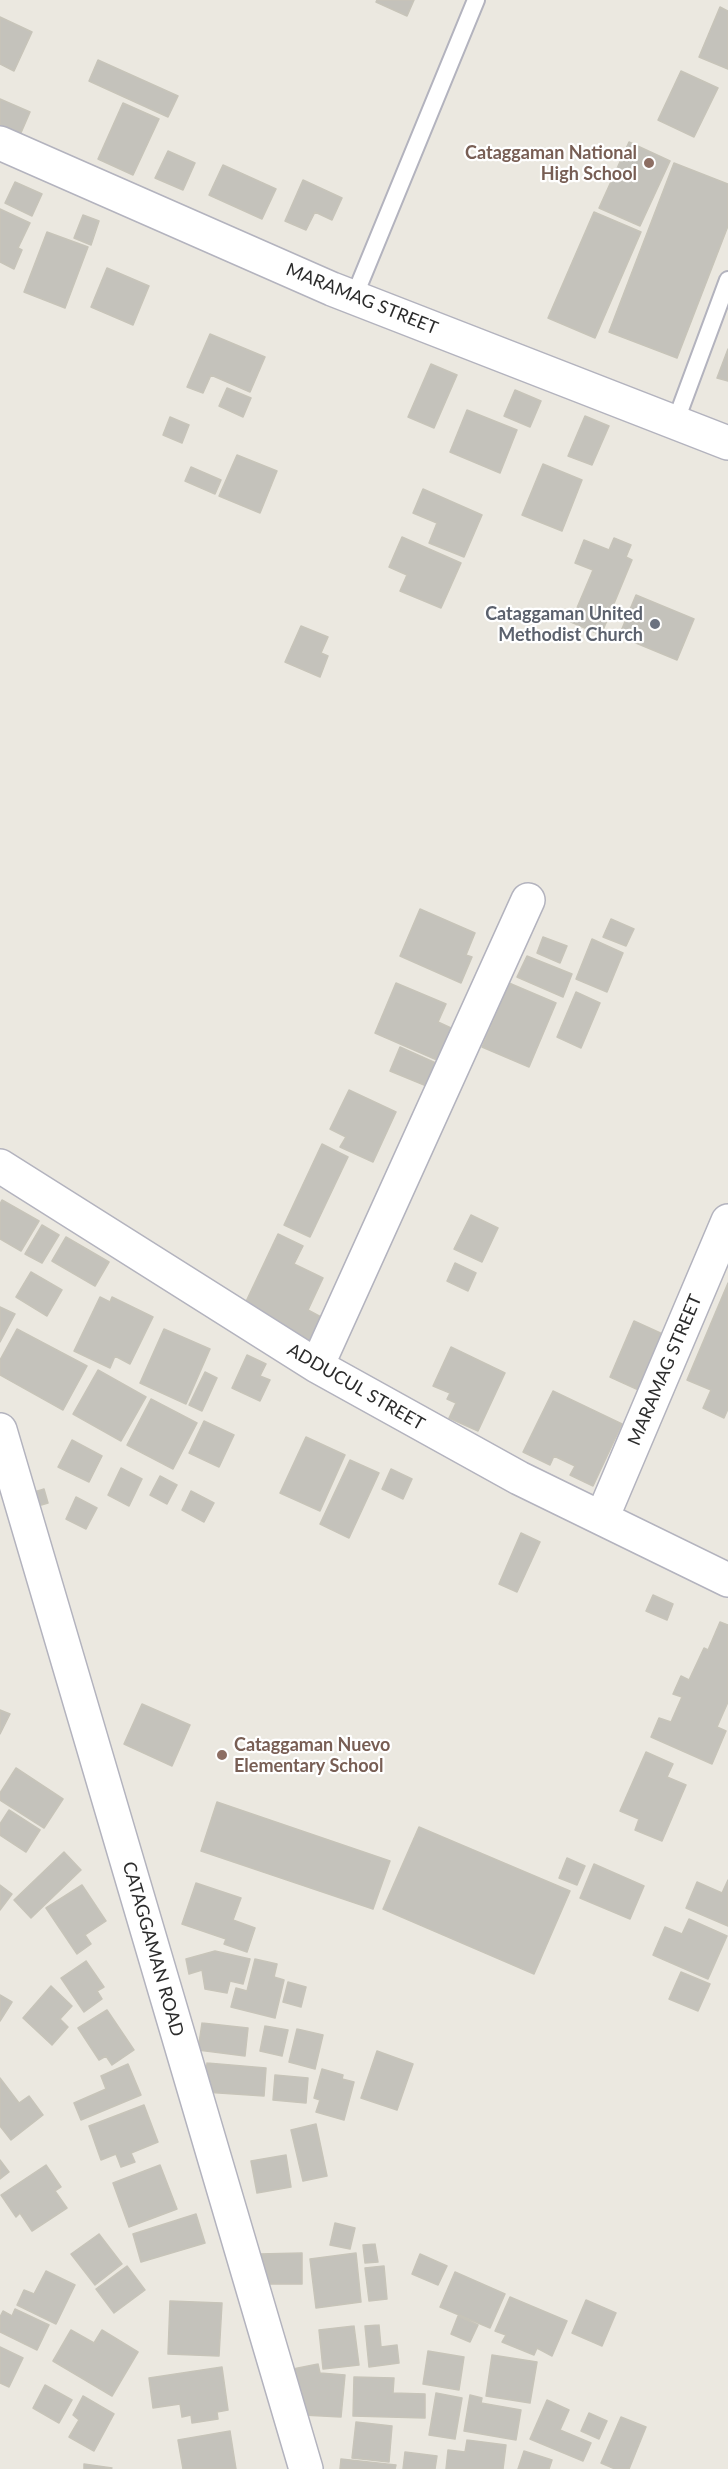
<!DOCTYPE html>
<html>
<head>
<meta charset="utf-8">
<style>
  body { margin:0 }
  canvas { display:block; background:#ebe8e0 }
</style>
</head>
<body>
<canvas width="728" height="2469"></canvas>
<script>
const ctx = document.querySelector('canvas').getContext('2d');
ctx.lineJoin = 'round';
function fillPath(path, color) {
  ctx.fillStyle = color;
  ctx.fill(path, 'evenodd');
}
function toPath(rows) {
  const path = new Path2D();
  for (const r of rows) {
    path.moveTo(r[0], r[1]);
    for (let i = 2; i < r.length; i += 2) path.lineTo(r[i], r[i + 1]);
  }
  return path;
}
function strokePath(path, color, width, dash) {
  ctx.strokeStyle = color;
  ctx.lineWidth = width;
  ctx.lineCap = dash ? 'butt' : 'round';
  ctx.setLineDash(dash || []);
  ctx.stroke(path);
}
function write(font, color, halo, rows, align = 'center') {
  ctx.font = font + ' Lato,sans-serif';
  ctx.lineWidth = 4.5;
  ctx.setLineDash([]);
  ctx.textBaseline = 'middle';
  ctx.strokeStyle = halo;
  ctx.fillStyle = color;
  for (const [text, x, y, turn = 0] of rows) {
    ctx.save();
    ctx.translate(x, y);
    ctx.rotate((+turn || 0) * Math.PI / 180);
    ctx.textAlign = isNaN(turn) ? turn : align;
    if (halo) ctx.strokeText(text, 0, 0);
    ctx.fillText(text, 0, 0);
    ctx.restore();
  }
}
const building = toPath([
  [377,0,414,0,407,16,376,2,377,0],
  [720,7,728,11,728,69,699,57,720,7],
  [0,17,32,32,14,71,0,64,0,17],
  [98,60,178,96,168,117,89,81,98,60],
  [681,71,718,88,694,137,658,120,681,71],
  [0,99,30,112,17,142,0,134,0,99],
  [123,103,159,119,133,175,98,159,123,103],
  [629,142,670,161,640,226,599,208,629,142],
  [168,151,195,163,183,190,155,178,168,151],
  [674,163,728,184,728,226,677,358,609,332,674,163],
  [223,165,276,189,262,219,209,195,223,165],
  [303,180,342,198,332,220,315,212,306,230,285,221,303,180],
  [15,182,42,194,32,216,5,203,15,182],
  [0,209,30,223,18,248,22,250,14,269,0,262,0,209],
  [594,212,641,232,595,338,548,318,594,212],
  [83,215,99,221,91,245,74,238,83,215],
  [47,232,88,247,65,308,24,292,47,232],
  [107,268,149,286,133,325,91,307,107,268],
  [210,334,265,357,250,392,211,375,203,393,187,387,210,334],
  [728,349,728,381,717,378,728,349],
  [431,364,457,375,434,428,408,417,431,364],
  [227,388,251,398,243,417,219,406,227,388],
  [515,390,541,401,530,427,504,416,515,390],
  [467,410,517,430,500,473,450,452,467,410],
  [585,416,609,426,592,465,568,456,585,416],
  [170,417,189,425,182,443,163,435,170,417],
  [237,455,277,471,260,513,219,496,237,455],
  [543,464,582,480,562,531,522,515,543,464],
  [191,467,221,480,215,494,185,481,191,467],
  [423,489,482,515,464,557,429,543,437,523,413,513,423,489],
  [402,537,461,563,441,608,400,591,407,575,389,567,402,537],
  [614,538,631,545,626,557,632,560,601,635,571,622,593,570,575,563,584,540,609,550,614,538],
  [636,595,694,619,677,660,619,636,636,595],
  [301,626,328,637,321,653,328,656,320,677,285,662,301,626],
  [420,909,475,933,466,955,472,957,461,983,400,956,420,909],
  [611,919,634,929,626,946,603,937,611,919],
  [543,937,567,946,560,963,537,953,543,937],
  [592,939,623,953,607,992,576,979,592,939],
  [527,956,572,974,563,997,517,977,527,956],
  [396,983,446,1004,438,1022,451,1028,437,1060,375,1033,396,983],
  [509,983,556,1003,529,1067,482,1047,509,983],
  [576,992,600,1003,581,1048,557,1037,576,992],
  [400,1047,438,1064,429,1087,390,1071,400,1047],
  [349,1090,396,1112,373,1162,340,1147,346,1137,330,1129,349,1090],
  [322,1144,348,1157,310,1237,284,1225,322,1144],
  [2,1200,39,1221,21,1251,0,1239,0,1204,2,1200],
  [471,1215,498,1228,482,1262,454,1249,471,1215],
  [42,1225,59,1235,42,1263,25,1254,42,1225],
  [278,1234,303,1246,294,1264,323,1278,308,1310,321,1317,309,1342,242,1310,278,1234],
  [66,1237,109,1262,95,1286,52,1261,66,1237],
  [455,1263,476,1273,468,1291,447,1281,455,1263],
  [31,1272,62,1290,47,1316,16,1297,31,1272],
  [728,1283,728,1409,724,1418,703,1408,711,1390,687,1380,728,1283],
  [100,1297,110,1302,112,1297,153,1317,130,1364,115,1356,110,1368,74,1351,100,1297],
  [0,1307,15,1314,0,1342,0,1307],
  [634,1321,667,1336,643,1392,610,1377,634,1321],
  [17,1329,87,1366,63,1410,0,1375,0,1360,17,1329],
  [164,1329,210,1349,186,1404,140,1383,164,1329],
  [451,1347,505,1373,478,1431,449,1418,456,1403,447,1399,450,1393,433,1386,451,1347],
  [247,1355,266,1364,260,1376,270,1380,260,1401,232,1388,247,1355],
  [98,1370,146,1397,121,1441,73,1414,98,1370],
  [205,1372,217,1378,202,1411,189,1405,205,1372],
  [553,1391,622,1424,593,1486,570,1475,575,1466,554,1456,550,1465,523,1452,553,1391],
  [151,1399,197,1423,173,1469,127,1445,151,1399],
  [204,1421,234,1435,219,1467,189,1453,204,1421],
  [306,1437,345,1455,320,1511,280,1493,306,1437],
  [72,1440,102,1456,89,1482,58,1467,72,1440],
  [350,1460,379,1473,349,1538,320,1524,350,1460],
  [121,1468,142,1479,129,1506,108,1495,121,1468],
  [391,1469,412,1479,403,1499,382,1489,391,1469],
  [160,1476,177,1485,167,1504,150,1495,160,1476],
  [44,1489,48,1503,31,1508,28,1494,44,1489],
  [191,1491,214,1503,204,1522,182,1510,191,1491],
  [76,1497,97,1508,86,1529,66,1519,76,1497],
  [521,1533,540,1542,517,1592,499,1584,521,1533],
  [653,1595,673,1604,667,1620,646,1611,653,1595],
  [720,1622,728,1625,728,1702,717,1727,726,1731,712,1764,651,1737,659,1718,671,1722,682,1697,673,1694,681,1676,689,1680,704,1648,708,1650,720,1622],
  [142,1704,190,1725,172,1766,124,1744,142,1704],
  [0,1710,10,1714,0,1734,0,1710],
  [646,1752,673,1764,667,1777,686,1785,662,1841,635,1830,639,1819,620,1811,646,1752],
  [16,1768,63,1799,44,1828,0,1800,0,1793,16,1768],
  [217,1802,390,1861,373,1909,201,1851,217,1802],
  [9,1810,40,1830,26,1852,0,1835,0,1824,9,1810],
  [419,1827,570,1891,534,1974,383,1909,419,1827],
  [64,1852,81,1870,31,1918,14,1900,64,1852],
  [567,1858,585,1866,577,1885,559,1878,567,1858],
  [594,1864,644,1886,630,1919,580,1898,594,1864],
  [728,1880,728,1926,686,1908,697,1882,722,1893,728,1880],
  [196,1883,241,1898,233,1920,255,1928,247,1952,224,1944,226,1939,182,1924,196,1883],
  [0,1885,12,1894,0,1910,0,1885],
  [82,1885,106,1921,85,1935,91,1944,77,1954,46,1908,82,1885],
  [689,1919,727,1936,708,1979,653,1955,665,1927,682,1934,689,1919],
  [215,1951,250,1959,243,1984,230,1981,227,1993,205,1989,202,1970,189,1974,186,1959,215,1951],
  [255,1959,277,1964,274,1977,284,1980,275,2018,231,2007,236,1988,247,1991,255,1959],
  [86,1961,104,1987,97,1991,102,1999,84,2012,61,1978,86,1961],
  [681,1972,710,1984,698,2011,669,1999,681,1972],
  [288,1982,306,1987,301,2007,283,2002,288,1982],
  [51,1986,72,2006,60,2019,68,2027,52,2045,23,2018,51,1986],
  [0,1995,12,2002,0,2021,0,1995],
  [107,2010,134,2050,112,2065,106,2056,99,2060,78,2028,107,2010],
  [202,2023,248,2028,245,2056,198,2050,202,2023],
  [265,2026,288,2030,282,2056,260,2051,265,2026],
  [297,2029,323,2035,315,2069,289,2062,297,2029],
  [377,2051,413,2064,397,2110,361,2098,377,2051],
  [207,2063,266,2068,264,2096,204,2092,207,2063],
  [128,2064,141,2095,81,2120,74,2103,106,2089,101,2076,128,2064],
  [322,2069,343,2075,342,2079,354,2082,344,2120,316,2112,320,2100,314,2098,322,2069],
  [275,2075,308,2078,306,2103,273,2100,275,2075],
  [0,2078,19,2103,29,2096,43,2115,11,2140,0,2126,0,2078],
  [144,2105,158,2142,131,2153,135,2162,121,2167,116,2154,101,2160,89,2126,144,2105],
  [316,2124,327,2176,303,2181,291,2130,316,2124],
  [286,2155,291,2187,257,2193,251,2161,286,2155],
  [0,2160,9,2172,0,2179,0,2160],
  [46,2165,61,2187,55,2191,67,2208,32,2231,20,2213,16,2217,1,2195,46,2165],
  [160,2165,177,2209,129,2227,113,2183,160,2165],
  [196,2214,205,2243,141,2262,133,2234,196,2214],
  [335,2223,355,2228,350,2249,330,2245,335,2223],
  [99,2234,122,2264,95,2285,71,2254,99,2234],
  [375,2244,378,2262,365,2263,363,2245,375,2244],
  [302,2253,302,2284,260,2284,259,2254,302,2253],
  [356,2253,361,2302,316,2308,310,2259,356,2253],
  [420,2254,447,2266,438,2285,412,2274,420,2254],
  [127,2266,145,2290,114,2313,96,2289,127,2266],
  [384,2266,387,2299,369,2301,365,2268,384,2266],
  [46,2271,75,2285,56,2324,17,2305,24,2290,34,2294,46,2271],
  [455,2272,505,2294,490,2328,440,2307,455,2272],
  [510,2297,567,2321,552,2356,537,2348,534,2355,502,2342,506,2335,495,2331,510,2297],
  [586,2300,616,2313,602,2346,572,2333,586,2300],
  [170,2301,222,2303,219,2356,168,2354,170,2301],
  [15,2309,49,2325,37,2350,0,2332,0,2317,3,2311,12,2316,15,2309],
  [458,2316,478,2325,470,2342,451,2334,458,2316],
  [379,2325,381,2347,397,2345,399,2363,369,2367,365,2326,379,2325],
  [354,2326,359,2365,323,2369,319,2330,354,2326],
  [71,2330,94,2343,102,2330,138,2352,112,2396,53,2361,71,2330],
  [0,2347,23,2358,9,2387,0,2383,0,2347],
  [428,2351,464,2357,459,2390,423,2384,428,2351],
  [492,2355,537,2362,530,2403,486,2396,492,2355],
  [318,2364,320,2373,345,2375,341,2417,303,2415,293,2369,318,2364],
  [222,2367,228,2410,217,2412,218,2419,192,2423,191,2415,182,2417,180,2404,153,2408,149,2378,222,2367],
  [354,2377,394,2378,393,2393,425,2394,425,2418,353,2416,354,2377],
  [45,2385,72,2400,59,2423,33,2408,45,2385],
  [436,2393,462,2398,455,2439,429,2435,436,2393],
  [470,2395,482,2398,481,2403,521,2410,516,2440,464,2431,470,2395],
  [83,2396,114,2414,94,2451,69,2437,79,2420,73,2415,83,2396],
  [547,2400,569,2410,560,2430,591,2443,583,2461,530,2439,547,2400],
  [589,2413,607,2421,599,2439,581,2431,589,2413],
  [621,2417,646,2427,629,2469,615,2469,601,2463,621,2417],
  [356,2422,392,2426,389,2462,352,2458,356,2422],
  [230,2431,236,2469,183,2469,178,2440,230,2431],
  [467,2440,506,2445,503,2469,446,2469,448,2450,465,2452,467,2440],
  [524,2451,552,2460,549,2469,518,2469,524,2451],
  [405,2452,437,2456,435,2469,403,2469,405,2452],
  [341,2459,396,2465,395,2469,340,2469,341,2459],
  [84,2464,112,2468,111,2469,84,2469,84,2464]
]);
const service = toPath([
  [354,297,476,0],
  [675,423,728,280]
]);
const minor = toPath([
  [0,143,332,289,728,443],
  [0,1166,317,1366,519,1478,728,1580],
  [317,1366,528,900],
  [602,1518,728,1221]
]);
const tertiary = toPath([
  [0,1430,306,2469]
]);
const markers = [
  [649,163,6,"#8d6e63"],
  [655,624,6,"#6b7280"],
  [222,1755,6,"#8d6e63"]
];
const educationNames = [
  ["Cataggaman National",637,153],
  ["High School",637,174],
  ["Cataggaman Nuevo",234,1745,"left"],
  ["Elementary School",234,1766,"left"]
];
const streetNames = [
  ["MARAMAG STREET",362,299,22],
  ["MARAMAG STREET",665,1370,-67],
  ["ADDUCUL STREET",356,1387,30],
  ["CATAGGAMAN ROAD",153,1949,74]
];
const worshipNames = [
  ["Cataggaman United",643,614],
  ["Methodist Church",643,635]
];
fillPath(building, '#c4c2bb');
strokePath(building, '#c7c4b9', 1.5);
strokePath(service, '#b3b3be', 20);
strokePath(minor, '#b3b3be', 36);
strokePath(tertiary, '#b3b3be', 36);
strokePath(service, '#fff', 16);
strokePath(minor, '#fff', 33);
strokePath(tertiary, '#fff', 33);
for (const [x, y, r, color] of markers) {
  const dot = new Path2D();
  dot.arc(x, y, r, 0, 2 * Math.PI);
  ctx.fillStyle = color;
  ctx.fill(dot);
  strokePath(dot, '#fff', 2);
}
write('bold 18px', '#785e54', '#fff', educationNames, 'right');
write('18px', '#2c2c2c', '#fff', streetNames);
write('bold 18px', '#5b616d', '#fff', worshipNames, 'right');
</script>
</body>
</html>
